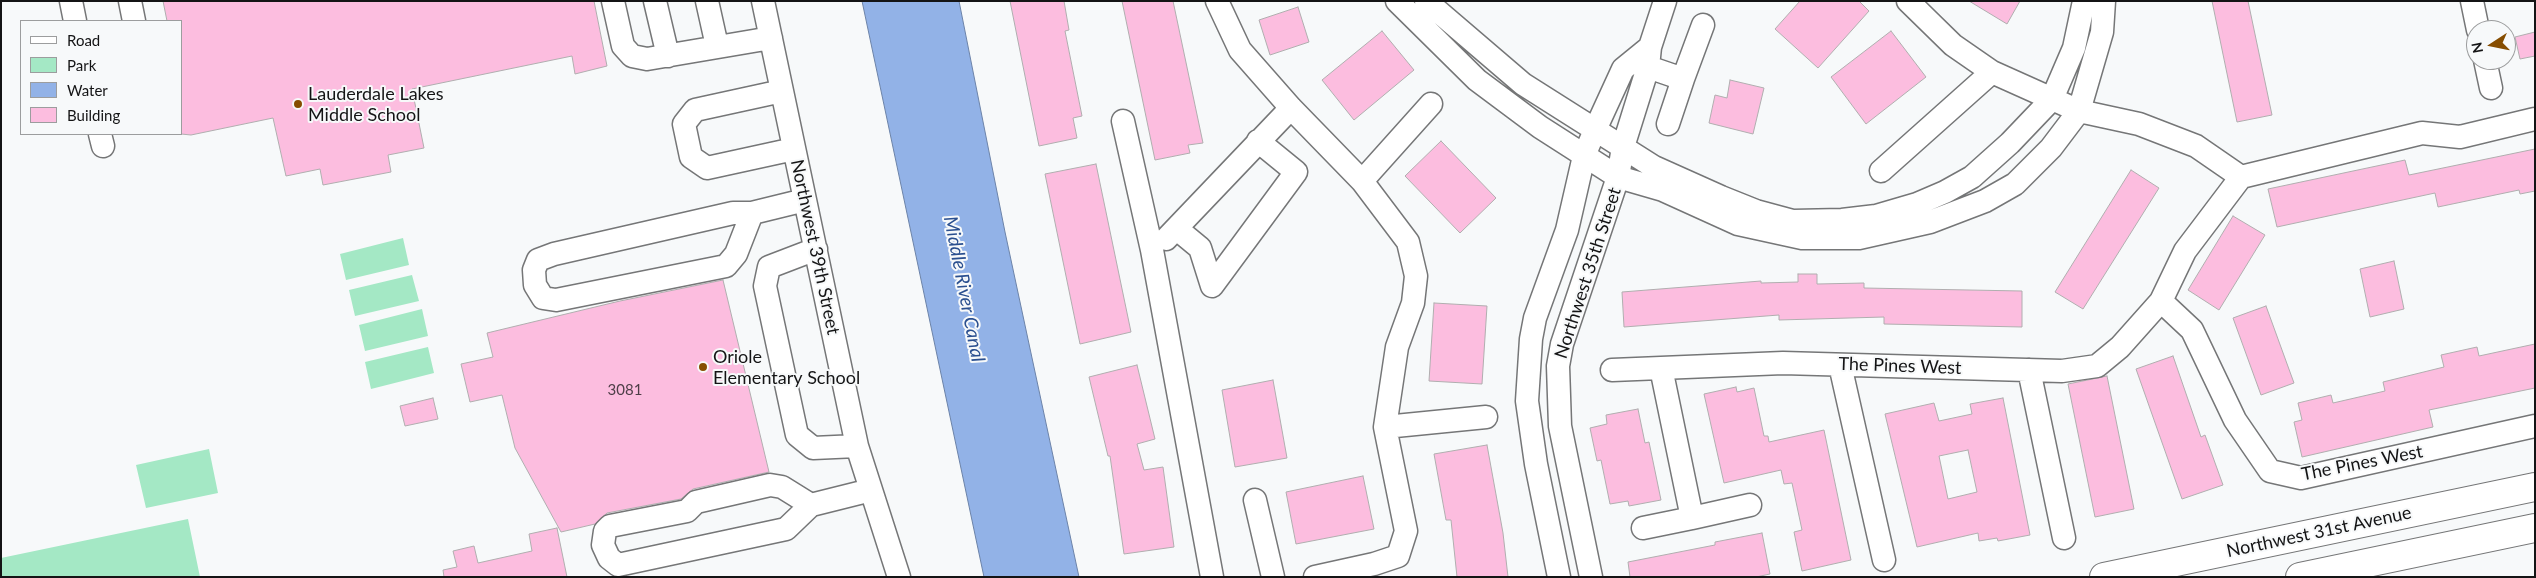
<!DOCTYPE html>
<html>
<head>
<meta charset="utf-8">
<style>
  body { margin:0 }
  #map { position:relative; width:2536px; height:578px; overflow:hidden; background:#f7f9fa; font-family:Lato,sans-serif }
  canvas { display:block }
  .frame { position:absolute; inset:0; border:2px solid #141415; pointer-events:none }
  .legend { position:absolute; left:20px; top:20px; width:162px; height:115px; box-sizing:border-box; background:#f7f9fa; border:1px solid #9c9d9e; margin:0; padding:6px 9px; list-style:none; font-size:15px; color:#141415 }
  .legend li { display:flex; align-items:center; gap:10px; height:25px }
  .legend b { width:25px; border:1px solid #9c9d9e }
  .north { position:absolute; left:2466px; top:20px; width:50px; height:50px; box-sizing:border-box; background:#f7f9fa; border:1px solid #9c9d9e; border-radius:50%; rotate:259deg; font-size:14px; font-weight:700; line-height:20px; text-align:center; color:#141415 }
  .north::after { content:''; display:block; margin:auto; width:18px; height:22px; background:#864d00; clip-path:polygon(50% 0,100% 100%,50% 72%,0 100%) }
</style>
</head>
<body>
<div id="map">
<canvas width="2536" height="578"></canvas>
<div class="frame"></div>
<ul class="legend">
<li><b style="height:6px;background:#fff"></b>Road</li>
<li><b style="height:14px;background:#a4e8c5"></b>Park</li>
<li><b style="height:14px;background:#92b2e7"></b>Water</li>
<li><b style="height:14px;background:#fcbddf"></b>Building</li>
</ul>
<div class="north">N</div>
</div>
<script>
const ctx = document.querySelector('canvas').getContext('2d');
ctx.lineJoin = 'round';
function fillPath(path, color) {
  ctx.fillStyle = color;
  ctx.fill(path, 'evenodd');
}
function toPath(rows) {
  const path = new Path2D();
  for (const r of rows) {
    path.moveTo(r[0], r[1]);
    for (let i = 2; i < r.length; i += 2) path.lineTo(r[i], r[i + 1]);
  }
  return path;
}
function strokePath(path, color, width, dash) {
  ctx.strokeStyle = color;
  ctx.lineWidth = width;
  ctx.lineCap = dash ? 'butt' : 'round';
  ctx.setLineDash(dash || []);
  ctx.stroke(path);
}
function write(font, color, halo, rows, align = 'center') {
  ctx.font = font + ' Lato,sans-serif';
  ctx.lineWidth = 4;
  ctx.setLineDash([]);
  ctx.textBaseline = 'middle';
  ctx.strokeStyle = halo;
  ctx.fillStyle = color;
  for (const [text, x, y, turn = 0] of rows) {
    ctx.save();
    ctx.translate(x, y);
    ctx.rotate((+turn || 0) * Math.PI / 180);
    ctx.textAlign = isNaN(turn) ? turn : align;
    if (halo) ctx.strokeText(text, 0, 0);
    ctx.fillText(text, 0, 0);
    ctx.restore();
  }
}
const green = toPath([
  [403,238,409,265,346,280,340,254],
  [412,275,419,301,355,316,349,290],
  [422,309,428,336,365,351,359,325],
  [428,347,434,373,371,389,365,362],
  [209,449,218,493,146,508,136,465],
  [188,519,200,577,1,577,1,558]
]);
const water = toPath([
  [862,1,959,1,1005,232,1079,577,984,577,862,1]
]);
const building = toPath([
  [163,1,594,1,607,66,575,74,572,56,412,89,424,148,388,155,391,172,323,185,320,169,286,176,273,118,191,135,181,134,181,21,167,21,163,1],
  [1010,1,1064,1,1069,30,1065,31,1082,116,1073,118,1077,138,1039,146,1010,1],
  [1122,1,1173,1,1203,143,1188,145,1190,153,1155,160,1122,1],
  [1800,1,1859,1,1869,11,1818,68,1775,29,1800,1],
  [1969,1,2020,1,2007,24,1969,1],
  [2212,1,2248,1,2272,115,2237,122,2212,1],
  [1298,7,1309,42,1270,55,1259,20,1298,7],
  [1382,31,1414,70,1354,120,1322,80,1382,31],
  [1891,31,1926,77,1866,124,1831,77,1891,31],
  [2535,32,2535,56,2520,59,2515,37,2535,32],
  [1730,80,1764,88,1753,134,1709,123,1715,95,1727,98,1730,80],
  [1441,141,1496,198,1460,233,1405,176,1441,141],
  [2535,149,2535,191,2520,194,2519,190,2438,207,2435,193,2277,227,2268,189,2405,160,2409,175,2535,149],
  [1096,164,1131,332,1080,344,1045,174,1096,164],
  [2131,170,2159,188,2083,309,2055,292,2131,170],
  [2233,216,2265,235,2219,310,2188,290,2233,216],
  [2394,261,2404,309,2370,317,2360,269,2394,261],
  [1798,274,1817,274,1817,284,1864,283,1864,288,2022,291,2022,327,1884,324,1884,317,1779,320,1779,315,1624,327,1622,292,1761,281,1761,283,1798,282,1798,274],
  [723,280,769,472,693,489,681,499,607,513,595,524,561,532,515,448,502,395,470,402,461,364,493,357,487,333,620,301,723,280],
  [1434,303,1487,306,1482,384,1429,381,1434,303],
  [2266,306,2294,383,2261,395,2233,318,2266,306],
  [2535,344,2535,388,2429,410,2433,427,2302,457,2294,422,2302,420,2298,403,2331,395,2333,403,2385,391,2383,382,2444,367,2441,355,2477,347,2479,356,2535,344],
  [2173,356,2201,437,2205,435,2223,485,2182,499,2136,369,2173,356],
  [1137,365,1155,439,1137,444,1144,470,1163,467,1174,547,1124,554,1110,456,1108,456,1089,377,1137,365],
  [2107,376,2134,509,2095,517,2068,384,2107,376],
  [1273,380,1287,458,1235,467,1222,390,1273,380],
  [1736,387,1737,392,1754,388,1764,436,1768,436,1769,442,1824,430,1851,560,1802,571,1794,532,1802,530,1792,483,1784,484,1781,470,1724,483,1704,394,1736,387],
  [433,398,438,419,405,426,400,406,433,398],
  [2003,398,2030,535,1998,541,1997,538,1979,541,1978,533,1917,547,1885,414,1934,403,1939,421,1972,414,1970,404,2003,398],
  [1968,450,1977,492,1948,499,1939,456,1968,450],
  [1638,409,1645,443,1649,442,1661,500,1629,506,1628,501,1610,504,1601,460,1597,461,1590,428,1607,424,1606,415,1638,409],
  [1487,445,1503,533,1508,577,1457,577,1451,520,1446,520,1434,454,1487,445],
  [1363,476,1374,529,1296,544,1286,492,1363,476],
  [557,528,567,577,444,577,443,570,457,567,453,551,474,546,478,563,532,551,529,534,557,528],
  [1762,533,1770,574,1756,577,1630,577,1628,562,1715,545,1715,542,1762,533]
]);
const minor = toPath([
  [71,1,75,21],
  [130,1,134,21],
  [613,1,623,46,632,56,647,59,771,38],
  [655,1,668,56],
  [707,1,717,46],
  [763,1,857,446,899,577],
  [1217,1,1240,50,1291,108,1362,181,1408,242,1416,276,1413,303,1397,347,1385,427,1406,531,1398,556,1374,564,1315,577],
  [1397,1,1477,80,1540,127,1618,177,1663,190,1738,224,1802,238,1859,238,1930,222,1985,201,2015,184,2051,148,2079,111,2102,32,2104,1],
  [1426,1,1523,84,1654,167,1721,197,1756,211,1793,221,1842,220,1876,216,1917,204,1945,192,1972,177,2010,143,2052,99,2074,48,2084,1],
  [2472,1,2478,30],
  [1650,47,1665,1],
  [2485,60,2491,88],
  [1648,67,1683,79,1668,124],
  [1683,79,1703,25],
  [782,91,695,110,684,124,691,157,707,168,794,149],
  [1123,121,1152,250,1212,577],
  [100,134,103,146],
  [1881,171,1992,72],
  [2241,177,2422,133,2460,137,2535,119],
  [1362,181,1431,104],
  [752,213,736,254,726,266,556,300,543,298,535,285,534,270,538,260,554,254,733,213,752,213,805,200],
  [1177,229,1200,248,1212,286,1296,172,1258,141],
  [1166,239,1291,108],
  [816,249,769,267,765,286,797,435,813,448,857,446],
  [2161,301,2192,330,2235,420,2270,471,2301,478,2535,426],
  [1840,365,1884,560],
  [1612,370,1783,363,2062,371,2097,366,2120,347,2161,301,2185,251,2241,177,2196,146,2139,124,2079,111,1992,72,1953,45,1908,1],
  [2029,370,2064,538],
  [1385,427,1486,417],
  [1255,500,1273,577],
  [811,505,782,487,770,485,696,502,687,511,610,526,605,531,603,545,609,558,618,565,786,529,811,505,871,490],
  [1692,518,1750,505],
  [1643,528,1692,518,1661,368],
  [1559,577,1536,464,1527,401,1531,339,1535,318,1567,230,1584,156,1595,130,1623,69,1650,47,1648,67,1623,147,1618,177,1562,344,1558,366,1560,426,1591,577]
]);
const major = toPath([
  [2104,577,2535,487],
  [2300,577,2535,528]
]);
const markers = [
  [298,104,5,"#864d00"],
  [703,367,5,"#864d00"]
];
const numberNames = [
  ["3081",625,390]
];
const poiNames = [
  ["Lauderdale Lakes",308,94],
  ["Middle School",308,115],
  ["Oriole",713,357],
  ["Elementary School",713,378]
];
const streetNames = [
  ["Northwest 39th Street",815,247,78],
  ["Northwest 35th Street",1588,273,-72],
  ["The Pines West",1900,366,2],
  ["The Pines West",2362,463,-11],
  ["Northwest 31st Avenue",2319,532,-12]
];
const waterNames = [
  ["Middle River Canal",964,289,79]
];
fillPath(green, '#a4e8c5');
fillPath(water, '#92b2e7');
strokePath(water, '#6c83a8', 1);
fillPath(building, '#fcbddf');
strokePath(building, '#b0aeaf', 1);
strokePath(minor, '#757677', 25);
strokePath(major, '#757677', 30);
strokePath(minor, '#fff', 22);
strokePath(major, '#fff', 28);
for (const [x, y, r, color] of markers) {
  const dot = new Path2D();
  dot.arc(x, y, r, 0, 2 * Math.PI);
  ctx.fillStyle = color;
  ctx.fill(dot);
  strokePath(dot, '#f7f9fa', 2);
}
write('15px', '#4e3e48', null, numberNames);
write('18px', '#141415', '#f7f9fa', poiNames, 'left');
write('18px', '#141415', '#f7f9fa', streetNames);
write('italic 19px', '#2a4f8f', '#f7f9fa', waterNames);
</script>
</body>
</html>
